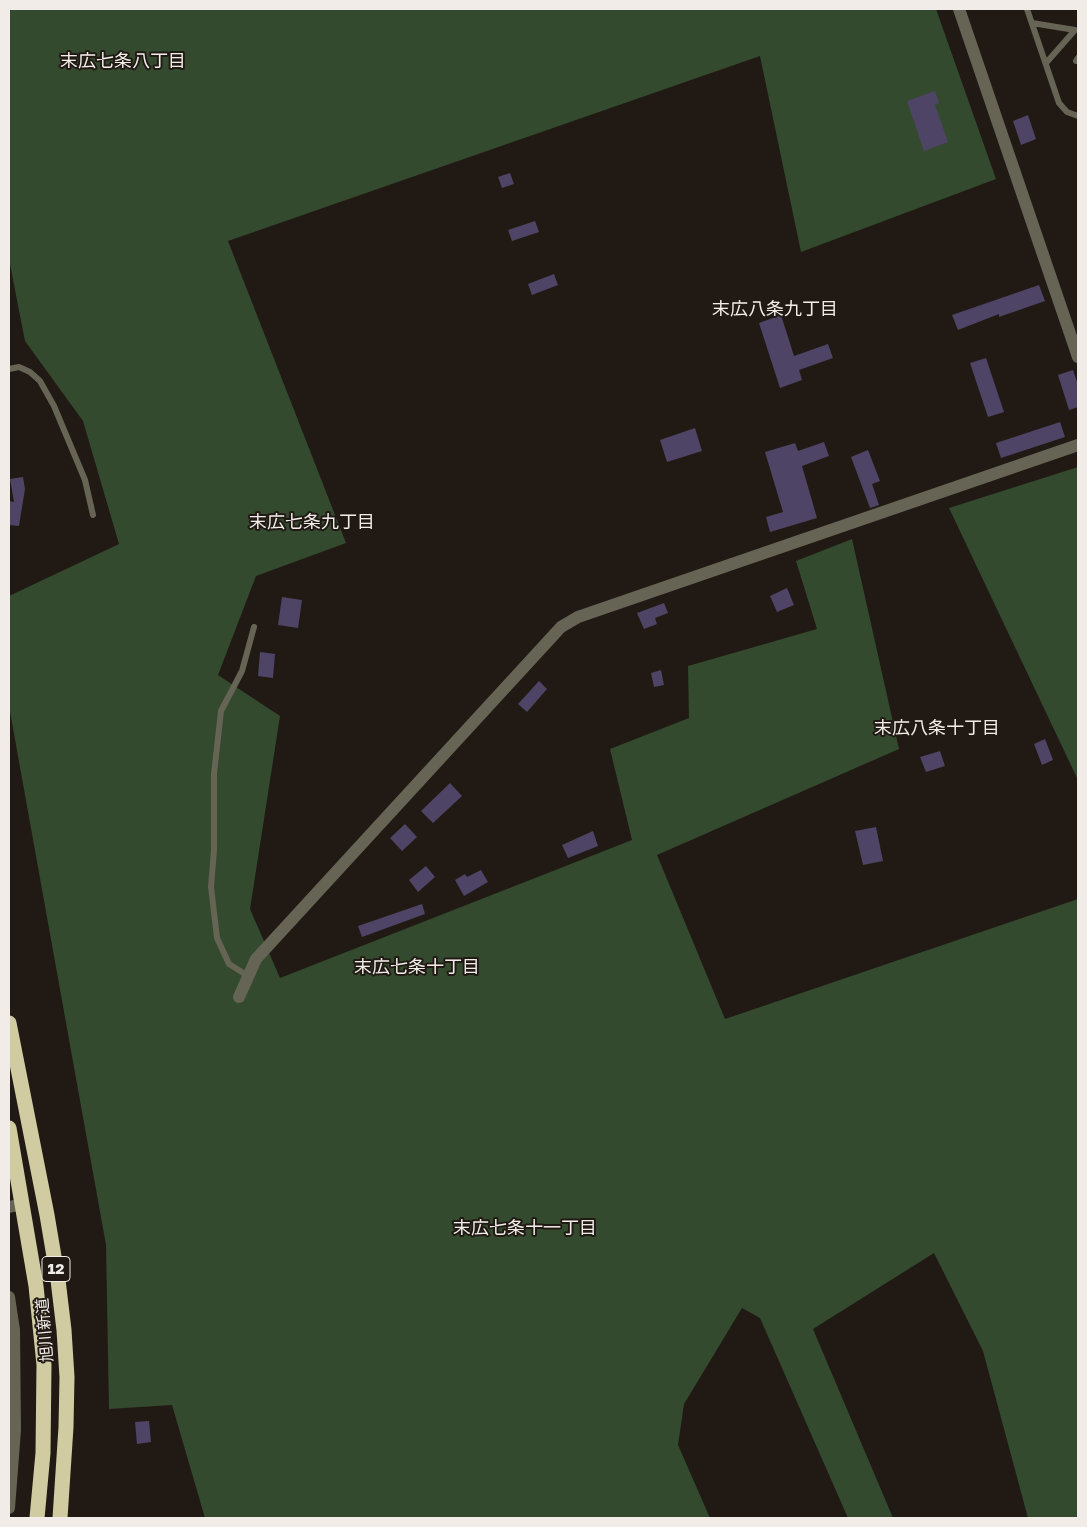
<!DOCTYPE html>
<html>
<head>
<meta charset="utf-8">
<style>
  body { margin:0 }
  #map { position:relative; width:1087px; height:1527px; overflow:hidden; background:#211a14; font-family:"Golos Text",sans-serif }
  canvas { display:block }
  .frame { position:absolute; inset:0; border:10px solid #f1ece8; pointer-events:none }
</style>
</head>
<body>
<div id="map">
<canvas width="1087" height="1527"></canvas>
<div class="frame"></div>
</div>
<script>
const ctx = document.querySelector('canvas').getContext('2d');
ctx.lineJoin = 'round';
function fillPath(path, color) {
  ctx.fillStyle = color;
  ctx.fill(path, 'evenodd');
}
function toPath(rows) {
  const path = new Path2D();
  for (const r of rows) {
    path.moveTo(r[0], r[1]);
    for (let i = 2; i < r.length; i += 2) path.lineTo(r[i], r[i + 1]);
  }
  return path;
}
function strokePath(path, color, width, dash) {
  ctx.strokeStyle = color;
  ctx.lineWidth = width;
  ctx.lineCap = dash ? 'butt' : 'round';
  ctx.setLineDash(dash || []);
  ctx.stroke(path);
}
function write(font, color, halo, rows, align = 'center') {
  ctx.font = font + ' "Golos Text","Noto Sans JP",sans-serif';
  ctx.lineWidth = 4;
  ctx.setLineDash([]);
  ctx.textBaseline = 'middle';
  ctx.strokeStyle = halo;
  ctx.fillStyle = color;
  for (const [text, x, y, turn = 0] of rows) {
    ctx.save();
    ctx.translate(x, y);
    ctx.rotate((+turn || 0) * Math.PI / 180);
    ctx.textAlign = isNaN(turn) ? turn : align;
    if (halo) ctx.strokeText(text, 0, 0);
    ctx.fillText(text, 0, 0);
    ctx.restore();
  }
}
const forest = toPath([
  [9,9,936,9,996,179,801,252,760,56,228,241,346,543,256,576,218,675,280,716,250,909,280,978,632,840,610,749,689,718,688,666,817,629,796,561,852,539,899,749,657,855,725,1019,1078,899,1078,1518,1028,1518,983,1351,934,1253,813,1329,893,1518,848,1518,760,1318,742,1308,684,1404,678,1445,710,1518,205,1518,172,1405,109,1409,106,1245,9,706,9,596,119,544,83,421,25,341,9,259],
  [1078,467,1078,780,949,508]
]);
const building = toPath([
  [935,91,939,103,935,105,948,142,924,151,907,101],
  [1028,115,1036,139,1021,145,1013,121],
  [510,173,514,184,502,188,498,177],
  [535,221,539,232,512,241,508,230],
  [554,274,558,285,532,295,528,284],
  [1039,285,1045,301,999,317,999,314,958,330,952,315],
  [781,315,794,356,828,344,833,358,799,370,802,380,780,388,759,323],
  [986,358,1004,412,988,417,970,363],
  [1073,370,1078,385,1078,407,1069,410,1058,375],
  [1060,422,1065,437,1001,458,996,443],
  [695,428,702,451,667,462,660,440],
  [824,442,829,456,802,466,817,518,770,532,766,517,783,512,765,452,795,443,798,451],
  [868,450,880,481,872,484,879,505,870,508,851,457],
  [23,477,25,489,19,526,9,525,9,501,14,502,10,479],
  [787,588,794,605,777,612,770,596],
  [282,597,302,600,298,628,278,625],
  [664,603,668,613,655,618,657,624,644,629,637,613],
  [260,652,275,654,273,678,258,676],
  [661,670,664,685,654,687,651,673],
  [539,681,547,689,527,712,518,704],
  [1045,739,1053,760,1042,765,1034,744],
  [940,751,945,766,926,772,920,757],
  [450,783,462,796,433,823,421,811],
  [405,824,417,837,402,851,390,838],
  [876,827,883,861,863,865,855,831],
  [593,831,598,846,568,858,562,845],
  [426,866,435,877,418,892,409,880],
  [481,870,488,882,464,896,455,880,465,874,467,877],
  [422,904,425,914,362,937,358,926],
  [149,1421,151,1442,137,1444,135,1422]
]);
const lane = toPath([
  [1027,9,1059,103,1067,112,1078,116],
  [1032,23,1075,30,1046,63],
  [1078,58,1076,61,1078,61],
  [9,369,19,367,30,372,40,381,54,406,85,480,93,515],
  [248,976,229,964,217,938,211,887,214,850,214,774,221,711,242,671,254,627]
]);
const street = toPath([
  [959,9,1078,357],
  [239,997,256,959,561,627,578,617,1078,445],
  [9,1207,23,1204],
  [9,1297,14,1330,15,1430,9,1508]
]);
const highway = toPath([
  [9,1023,47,1215,58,1280,64,1330,67,1377,66,1427,60,1518],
  [9,1128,36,1286,44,1365,43,1453,37,1518]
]);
const shields = [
  [56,1269,28]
];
const shieldNames = [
  ["12",56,1269]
];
const streetNames = [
  ["旭川新道",45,1330,-95]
];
const neighbourhoodNames = [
  ["末広七条八丁目",123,61],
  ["末広八条九丁目",775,309],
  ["末広七条九丁目",312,522],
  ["末広八条十丁目",937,728],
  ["末広七条十丁目",417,967],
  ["末広七条十一丁目",525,1228]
];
fillPath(forest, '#334a2e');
fillPath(building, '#4e4465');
strokePath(lane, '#666454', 6);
strokePath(street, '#666454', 12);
strokePath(highway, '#d1cba2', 15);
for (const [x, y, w] of shields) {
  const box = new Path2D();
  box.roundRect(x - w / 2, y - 12.5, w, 25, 4);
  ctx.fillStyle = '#211a14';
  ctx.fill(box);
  strokePath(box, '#f1ece8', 1);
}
write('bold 15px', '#f1ece8', null, shieldNames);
write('16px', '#f1ece8', '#211a14', streetNames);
write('18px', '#f1ece8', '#211a14', neighbourhoodNames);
</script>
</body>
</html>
